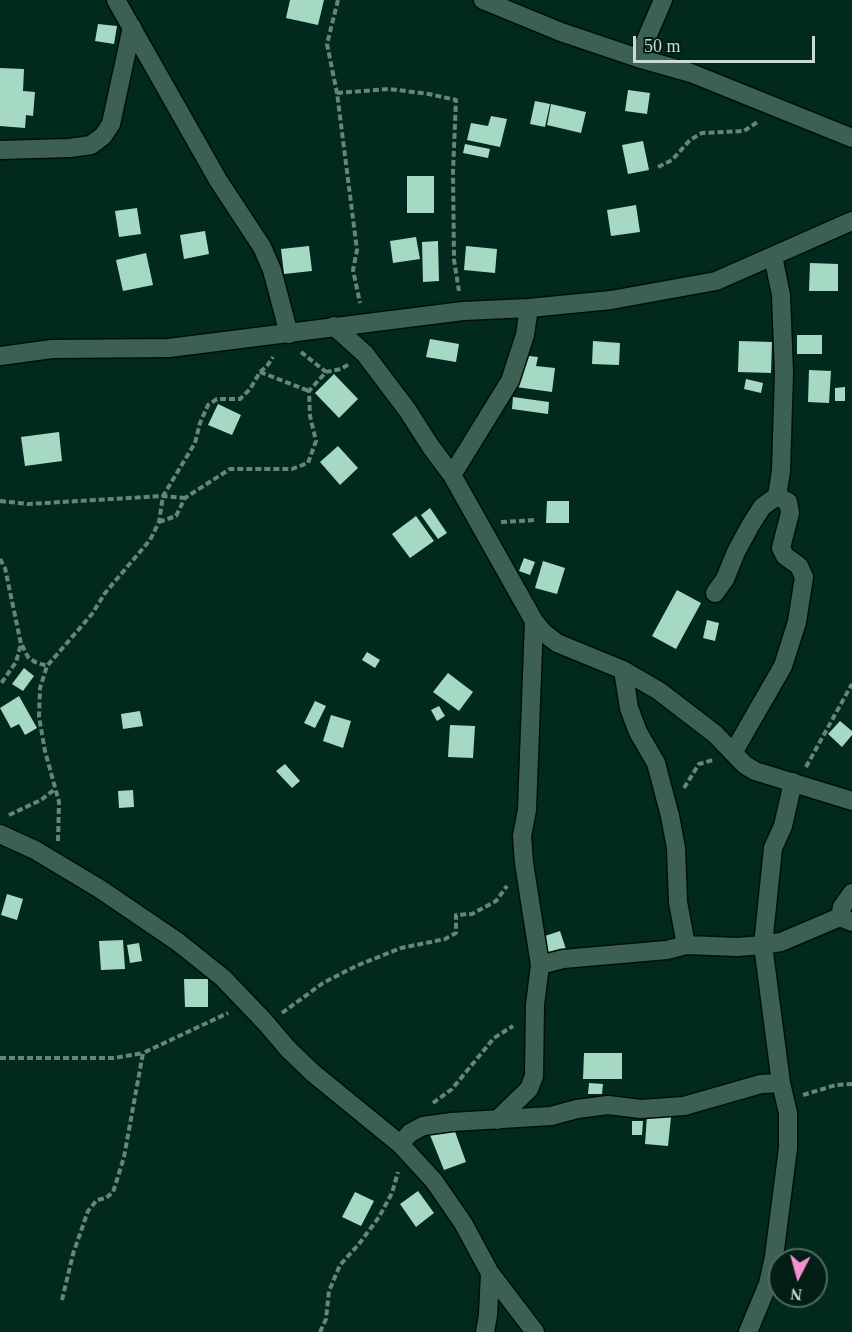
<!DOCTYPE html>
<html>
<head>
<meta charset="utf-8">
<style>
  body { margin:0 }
  #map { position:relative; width:852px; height:1332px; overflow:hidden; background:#02291d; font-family:Georgia,serif }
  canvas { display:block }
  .north { position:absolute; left:768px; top:1248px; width:60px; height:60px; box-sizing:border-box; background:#021e15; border:2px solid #516a61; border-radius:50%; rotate:186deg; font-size:16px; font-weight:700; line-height:24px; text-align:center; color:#c7dbd2 }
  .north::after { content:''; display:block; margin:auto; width:21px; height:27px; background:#f790ce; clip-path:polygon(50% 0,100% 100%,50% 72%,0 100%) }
  .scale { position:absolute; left:633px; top:36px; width:182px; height:27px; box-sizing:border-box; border:3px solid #c7dbd2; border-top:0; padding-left:8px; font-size:18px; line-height:21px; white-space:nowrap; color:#c7dbd2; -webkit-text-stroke:4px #021e15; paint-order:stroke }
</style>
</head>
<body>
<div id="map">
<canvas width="852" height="1332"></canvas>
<div class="north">N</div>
<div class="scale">50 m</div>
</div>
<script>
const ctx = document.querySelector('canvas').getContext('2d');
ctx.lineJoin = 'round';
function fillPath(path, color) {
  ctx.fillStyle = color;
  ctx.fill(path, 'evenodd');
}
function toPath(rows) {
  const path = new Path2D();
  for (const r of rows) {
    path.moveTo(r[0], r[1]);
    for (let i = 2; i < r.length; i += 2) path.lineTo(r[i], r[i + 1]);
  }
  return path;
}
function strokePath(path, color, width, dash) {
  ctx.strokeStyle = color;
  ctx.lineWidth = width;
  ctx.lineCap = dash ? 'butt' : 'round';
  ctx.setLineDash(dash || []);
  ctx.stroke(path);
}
const building = toPath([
  [290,0,324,0,318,25,286,18],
  [98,24,117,26,114,44,95,41],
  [0,68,24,69,23,91,35,92,33,116,26,115,25,128,0,126],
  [628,90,650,93,647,114,625,111],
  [535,101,550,104,545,127,530,124],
  [551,104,586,112,581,133,547,125],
  [491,116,507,119,500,147,467,140,471,123,488,126],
  [643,141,649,170,628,174,622,145],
  [465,144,490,149,488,158,463,153],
  [407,176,434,176,434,213,407,213],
  [636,205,640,232,611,236,607,210],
  [137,208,141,234,119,237,115,211],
  [205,231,209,254,184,259,180,235],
  [416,237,420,259,393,263,390,241],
  [438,241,439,281,423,282,422,242],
  [309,246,312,271,284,274,281,249],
  [466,246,497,249,495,273,464,270],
  [146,253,153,285,123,291,116,260],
  [810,263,838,264,838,291,809,291],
  [797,335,822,335,822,354,797,354],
  [430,339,459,344,456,362,426,357],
  [593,341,620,343,619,365,592,364],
  [739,341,772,342,771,373,738,372],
  [520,355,538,357,536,366,555,368,552,392,516,387],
  [809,370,831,371,829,403,808,402],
  [334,374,358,399,339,418,315,393],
  [746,379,763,383,761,393,744,389],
  [845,387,845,401,835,401,835,388],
  [513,397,549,402,548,414,512,409],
  [218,404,241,415,232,435,208,425],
  [59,432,62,461,25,466,21,437],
  [338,446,358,468,340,485,320,462],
  [547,501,569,501,569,523,546,523],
  [430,508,447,533,438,539,421,515],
  [416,516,434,541,410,558,392,534],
  [524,558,535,562,530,575,519,571],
  [543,561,565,568,557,594,535,588],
  [677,590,701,603,676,649,652,636],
  [707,620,719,623,715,641,703,638],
  [367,652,380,660,375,668,362,660],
  [24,668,34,676,23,691,12,684],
  [448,673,473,692,459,711,433,692],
  [19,696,37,728,25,735,19,724,11,728,0,708],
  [315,701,326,706,315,728,304,723],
  [439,706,445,716,437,721,431,710],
  [140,711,143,726,123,729,121,714],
  [331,715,351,721,343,748,323,741],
  [840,721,852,731,852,735,842,747,828,734],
  [450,725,475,726,473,758,448,757],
  [285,764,300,781,292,788,276,771],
  [133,790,134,807,119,808,118,791],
  [7,894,23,899,17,920,1,915],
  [560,931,567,952,546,959,539,938],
  [123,940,125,969,101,970,99,941],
  [139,943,142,961,130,963,127,945],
  [184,979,208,979,208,1007,185,1007],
  [584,1053,622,1053,622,1079,583,1079],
  [589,1083,603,1084,602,1094,588,1094],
  [647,1115,671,1117,668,1146,645,1144],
  [632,1121,643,1121,642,1135,632,1135],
  [453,1126,466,1162,444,1170,430,1135],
  [418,1191,434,1213,416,1227,400,1204],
  [355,1192,374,1201,361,1226,342,1217]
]);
const path = toPath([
  [338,0,327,44,337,93,357,250,353,270,360,303],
  [337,93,389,89,429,94,456,100,453,172,454,260,459,291],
  [658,167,672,160,690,140,702,133,744,131,759,121],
  [301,352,326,372],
  [260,372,309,391],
  [0,501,28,504,163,496,185,498],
  [159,522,176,516,185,498,230,469,292,469,308,463,316,441,310,416,309,391,326,372,341,369,349,364],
  [501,522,536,520],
  [0,559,5,568,21,644,16,662,0,685],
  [22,645,28,657,35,662,47,666],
  [806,767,852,684],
  [684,788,699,764,713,760],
  [9,815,41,800,55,789],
  [58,841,59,802,45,751,39,717,40,688,47,666,92,614,105,593,150,540,159,522,163,496,195,443,200,423,208,405,217,399,240,399,250,389,260,372,267,366,273,357],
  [282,1013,323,983,356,966,401,948,445,939,456,933,456,915,472,914,496,901,507,886],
  [0,1058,114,1058,143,1053],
  [803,1095,836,1085,852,1084],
  [433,1103,452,1089,494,1038,513,1026],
  [62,1300,73,1254,88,1211,97,1200,106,1198,113,1192,116,1183,124,1157,143,1053,228,1013],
  [320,1332,326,1319,329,1291,340,1265,359,1244,379,1217,392,1193,398,1172]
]);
const minor = toPath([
  [116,0,218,180,262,247,272,270,289,334],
  [483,0,561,32,638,58,691,73,852,138],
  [638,58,663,0],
  [0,150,70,148,91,145,103,136,111,124,132,27],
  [334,326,365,354,408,411,431,447,452,475,534,621,543,632,557,643,623,670,659,691,715,734,745,765,755,771,852,801],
  [0,356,52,349,169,348,463,311,529,308,611,300,716,281,852,221],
  [452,475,510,381,525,335,529,308],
  [715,593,725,579,736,552,750,526,762,507,777,496],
  [623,670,629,708,638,732,656,763,670,816,676,848,678,902,686,945],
  [733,753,783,666,797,622,804,577,799,566,785,556,781,548,790,513,788,502,777,496,781,471,784,373,781,295,773,256],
  [0,834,35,850,100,889,178,942,223,978,265,1022,288,1049,313,1073,400,1144,434,1181,463,1223,490,1273,535,1332],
  [840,917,842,907,852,893],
  [540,965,563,959,667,950,686,945,737,947,763,945,781,942,840,917,852,922],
  [497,1120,529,1089,534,1076,535,1005,540,965,524,863,522,836,527,810,534,621],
  [400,1144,410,1133,423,1126,452,1122,551,1116,577,1109,608,1105,641,1109,684,1106,761,1084,781,1083],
  [485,1332,488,1315,490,1273],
  [748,1332,768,1284,774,1257,788,1148,788,1113,781,1083,763,945,773,848,783,826,793,782]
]);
fillPath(building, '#a6d9c4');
strokePath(minor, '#001008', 21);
strokePath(path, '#67857a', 4, [6, 3]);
strokePath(minor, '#3c6153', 18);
</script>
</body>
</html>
